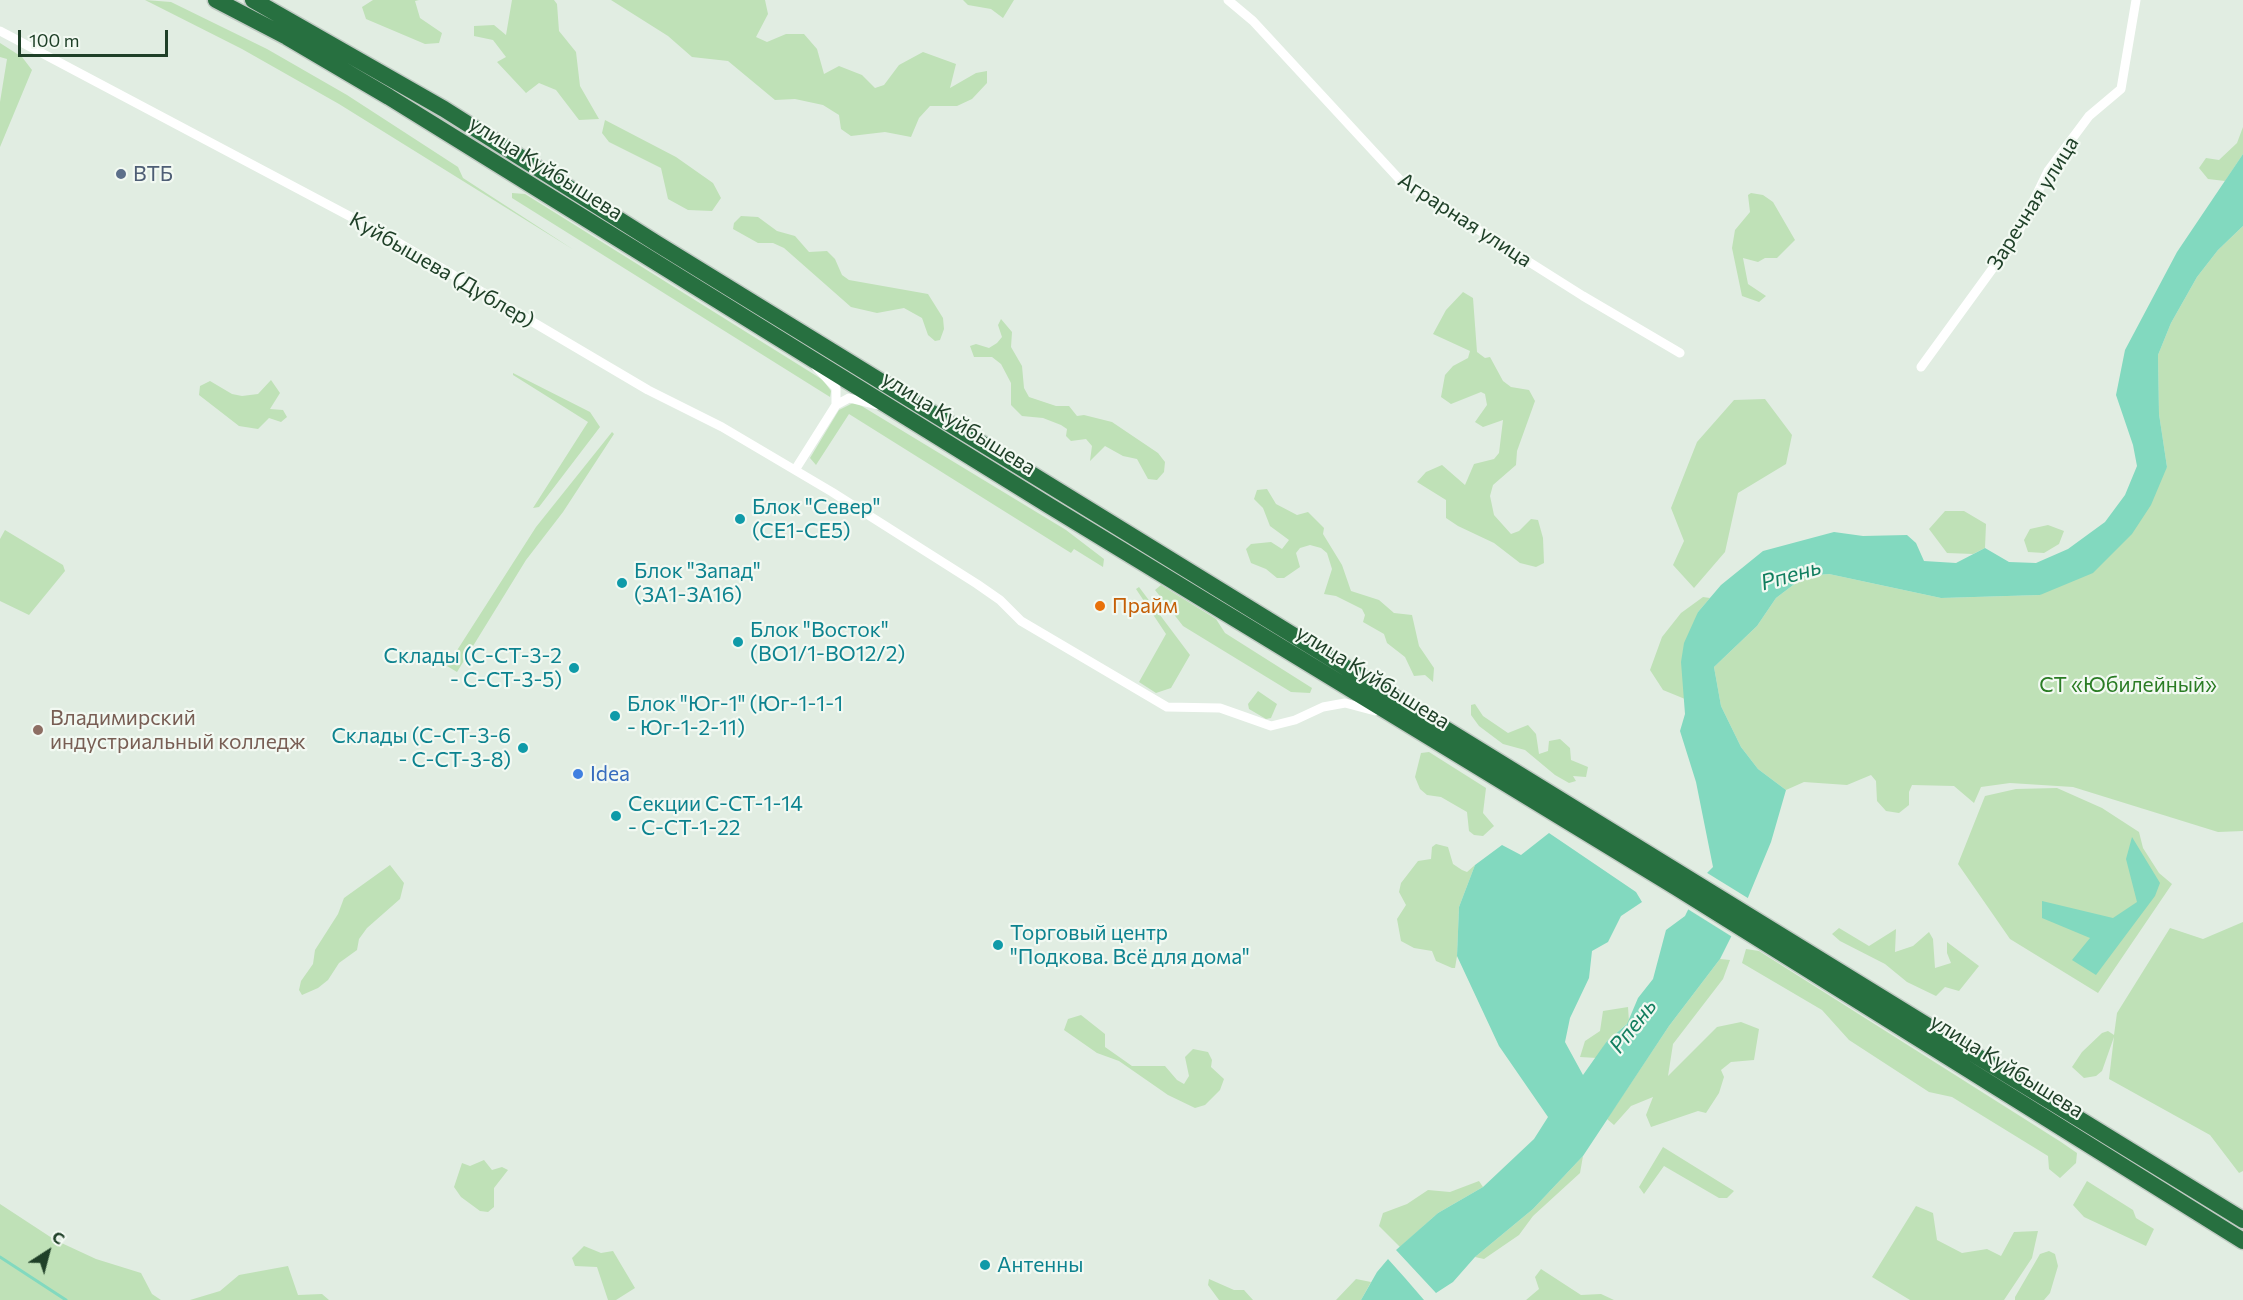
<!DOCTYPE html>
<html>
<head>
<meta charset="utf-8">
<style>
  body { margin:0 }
  #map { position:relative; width:2243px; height:1300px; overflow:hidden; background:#e1ede2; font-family:Commissioner,sans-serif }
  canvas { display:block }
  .north { position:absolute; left:18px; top:1222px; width:60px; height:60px; -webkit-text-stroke:4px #f2f9f2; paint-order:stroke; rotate:36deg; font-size:16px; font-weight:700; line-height:24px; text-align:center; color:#1f4028 }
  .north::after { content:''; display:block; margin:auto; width:21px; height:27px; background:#1f4028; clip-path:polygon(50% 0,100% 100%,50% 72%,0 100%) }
  .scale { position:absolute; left:18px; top:30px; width:150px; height:27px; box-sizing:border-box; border:3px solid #1f4028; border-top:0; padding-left:8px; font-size:18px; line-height:21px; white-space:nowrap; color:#1f4028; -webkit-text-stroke:4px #f2f9f2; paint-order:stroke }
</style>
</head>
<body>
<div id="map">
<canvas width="2243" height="1300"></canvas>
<div class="north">С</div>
<div class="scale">100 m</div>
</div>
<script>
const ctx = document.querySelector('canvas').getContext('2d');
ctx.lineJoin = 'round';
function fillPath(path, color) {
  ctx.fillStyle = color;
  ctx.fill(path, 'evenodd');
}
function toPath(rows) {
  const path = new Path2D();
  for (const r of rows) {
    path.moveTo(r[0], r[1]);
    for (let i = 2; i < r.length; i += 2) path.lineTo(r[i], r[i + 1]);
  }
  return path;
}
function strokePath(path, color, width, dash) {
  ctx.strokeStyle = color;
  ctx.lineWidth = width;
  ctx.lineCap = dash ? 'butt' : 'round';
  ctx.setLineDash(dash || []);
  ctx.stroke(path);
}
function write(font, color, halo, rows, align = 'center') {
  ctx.font = font + ' Commissioner,sans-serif';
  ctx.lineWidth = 4.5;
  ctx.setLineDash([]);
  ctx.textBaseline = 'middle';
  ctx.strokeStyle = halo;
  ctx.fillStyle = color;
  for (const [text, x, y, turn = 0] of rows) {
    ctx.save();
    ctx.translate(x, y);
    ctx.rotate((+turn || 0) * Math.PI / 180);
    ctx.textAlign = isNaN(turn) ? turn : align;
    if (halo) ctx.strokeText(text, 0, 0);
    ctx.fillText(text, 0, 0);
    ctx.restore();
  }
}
const green = toPath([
  [145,0,171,2,267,49,347,95,458,167,463,178,574,250,339,104,242,49],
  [373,0,419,0,415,1,420,18,442,33,439,43,425,44,366,19,362,7],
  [512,0,554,0,557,4,559,31,576,52,580,86,599,119,579,120,556,90,539,83,526,93,497,62,506,57,493,40,474,36,474,26,494,25,506,35],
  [611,0,765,0,768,14,756,37,767,42,786,34,804,34,817,49,824,74,839,66,862,75,875,88,884,85,899,65,923,52,956,64,950,88,976,73,987,71,987,83,972,99,957,106,930,106,919,118,911,137,885,132,851,136,841,129,839,115,823,105,795,99,775,100,728,61,692,57,668,36],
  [963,0,1014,0,1003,18,991,9,968,5],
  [0,43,22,57,32,70,0,147,0,102,7,59,0,57],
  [605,120,676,157,713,183,721,198,712,211,688,210,668,199,661,168,609,142,602,133],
  [2243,127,2243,154,2225,181,2208,179,2199,168,2206,158,2219,160,2237,143],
  [512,193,525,194,823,380,831,391,830,397,512,198],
  [1751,193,1763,195,1773,202,1795,240,1777,258,1765,258,1758,262,1743,258,1748,284,1766,296,1759,302,1742,296,1732,248,1735,230,1750,212,1748,195],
  [741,216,758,217,777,231,795,236,809,252,827,251,835,259,842,275,849,280,928,294,943,318,944,329,940,340,935,341,928,335,922,318,904,308,877,313,851,307,784,248,773,243,758,243,733,229,734,223],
  [2243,226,2243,831,2218,832,2073,787,2010,783,1981,787,1974,803,1954,786,1912,785,1909,792,1909,805,1899,813,1886,811,1877,801,1876,781,1871,775,1847,785,1804,782,1786,790,1758,769,1741,747,1721,706,1714,667,1757,626,1776,598,1805,576,1829,574,1941,598,2040,595,2167,467,2159,414,2158,355,2171,323,2197,277,2218,250],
  [1463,292,1473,298,1477,352,1485,358,1490,357,1503,381,1511,387,1529,390,1535,401,1517,451,1516,465,1493,485,1490,496,1494,515,1511,534,1519,531,1531,519,1538,520,1543,538,1544,563,1536,567,1520,563,1494,543,1458,526,1446,518,1446,500,1417,482,1426,472,1442,465,1465,485,1474,464,1494,459,1499,453,1503,420,1483,427,1475,422,1487,405,1485,394,1481,392,1451,404,1441,397,1445,375,1453,366,1468,358,1470,351,1433,334,1446,310],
  [1001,319,1012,332,1011,347,1022,366,1024,388,1029,397,1056,406,1069,406,1077,416,1084,415,1112,422,1158,453,1165,462,1164,472,1157,480,1148,479,1137,459,1123,456,1105,446,1090,461,1092,446,1086,439,1071,441,1066,436,1067,429,1061,425,1043,418,1022,416,1011,405,1011,383,1001,364,992,357,974,357,970,346,976,344,989,348,997,343,1002,337,998,325],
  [513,373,590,412,600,427,539,507,533,508,588,422,513,375],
  [271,380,280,393,270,409,283,410,287,417,281,422,269,418,258,429,239,426,199,395,200,386,210,381,232,394,242,396,258,394],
  [1765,399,1792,435,1786,464,1738,493,1725,552,1694,588,1673,565,1684,541,1671,508,1697,442,1734,400],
  [855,402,1066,530,1104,559,1103,567,1074,549,1071,553,849,414,816,465,810,458,839,410],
  [612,432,614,434,563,512,526,560,457,672,447,666,536,527],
  [1267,489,1276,504,1297,515,1308,512,1324,528,1323,534,1342,565,1351,591,1379,600,1394,613,1412,615,1419,646,1434,668,1433,682,1425,675,1414,676,1405,657,1387,643,1384,634,1363,622,1365,615,1362,609,1336,596,1324,594,1332,569,1327,553,1321,548,1310,545,1300,548,1296,553,1300,567,1284,578,1277,578,1266,569,1251,563,1246,549,1251,544,1271,542,1282,549,1289,540,1270,526,1263,508,1254,499,1257,490],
  [1945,511,1964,511,1986,524,1985,548,1973,554,1947,553,1929,529],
  [2048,525,2064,531,2059,544,2044,553,2028,552,2024,540,2030,529],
  [5,530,63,565,65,571,29,615,0,601,0,539],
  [1161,585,1216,619,1225,633,1312,688,1310,693,1291,692,1183,626,1155,590],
  [1139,587,1190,655,1171,688,1156,693,1139,682,1166,634,1136,589],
  [1703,597,1710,598,1698,612,1685,699,1663,690,1650,670,1662,637,1681,613],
  [1258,691,1277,704,1271,718,1266,719,1249,709,1248,704],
  [1475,704,1483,716,1508,733,1528,725,1536,734,1539,754,1548,751,1549,741,1560,739,1570,748,1571,760,1588,767,1586,777,1573,776,1576,781,1569,783,1555,775,1525,750,1503,744,1479,726,1471,715,1471,705],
  [1429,752,1486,788,1483,813,1494,826,1483,836,1474,835,1469,831,1467,812,1441,797,1427,795,1420,789,1415,777,1421,753],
  [2057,788,2102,808,2139,832,2143,848,2159,873,2172,884,2098,993,2010,939,1958,864,1985,796,2016,789],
  [1436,844,1448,847,1453,864,1462,870,1467,872,1475,865,1459,907,1457,956,1455,968,1452,968,1436,961,1432,951,1414,948,1401,941,1397,919,1406,905,1399,892,1401,883,1418,861,1431,859,1432,847],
  [390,865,404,883,400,899,367,928,359,939,357,950,339,963,328,980,318,988,302,995,299,990,301,981,313,964,315,950,338,914,344,898],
  [2243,922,2243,1171,2239,1173,2210,1135,2109,1079,2114,1037,2102,1071,2096,1076,2084,1078,2072,1067,2082,1052,2102,1033,2108,1031,2114,1035,2117,1013,2170,928,2203,939],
  [1839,928,1869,946,1896,929,1895,952,1913,946,1929,932,1933,939,1935,968,1951,963,1947,953,1947,942,1979,966,1959,991,1945,987,1936,996,1907,982,1885,964,1840,941,1832,934],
  [1746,949,1759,951,2061,1142,2077,1153,2076,1163,2060,1178,2049,1169,2048,1156,1952,1097,1929,1092,1849,1040,1822,1010,1742,963],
  [1720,959,1730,960,1723,979,1673,1044,1668,1076,1717,1027,1741,1022,1759,1029,1754,1060,1731,1062,1721,1070,1724,1077,1719,1093,1706,1113,1698,1111,1651,1127,1646,1115,1653,1097,1631,1106,1614,1125,1607,1119,1669,1026],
  [1628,1007,1629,1022,1607,1041,1597,1058,1580,1057,1585,1041,1600,1031,1603,1011],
  [1081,1015,1105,1034,1105,1047,1132,1066,1165,1066,1177,1080,1184,1084,1189,1076,1185,1057,1193,1049,1208,1052,1212,1060,1211,1067,1224,1079,1220,1090,1205,1105,1195,1108,1168,1095,1119,1061,1097,1053,1064,1030,1068,1019],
  [1663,1147,1684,1160,1734,1191,1727,1198,1719,1198,1664,1166,1644,1194,1639,1187],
  [1583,1156,1580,1173,1533,1216,1519,1235,1484,1259,1475,1257,1533,1209],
  [484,1160,492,1170,502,1167,508,1170,494,1188,494,1207,488,1212,480,1211,461,1197,454,1187,462,1163,470,1166],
  [1479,1181,1483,1187,1438,1213,1400,1247,1379,1226,1383,1213,1407,1204,1428,1190,1450,1192],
  [2087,1181,2133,1210,2136,1218,2154,1229,2146,1246,2084,1217,2073,1205],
  [0,1204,55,1240,96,1259,141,1273,152,1294,161,1300,0,1300],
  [1916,1206,1933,1213,1937,1240,1962,1253,1987,1249,2001,1256,2014,1232,2038,1231,2032,1258,2004,1300,1910,1300,1872,1277],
  [584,1246,601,1253,613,1251,635,1288,616,1300,608,1300,597,1267,575,1266,572,1258],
  [2049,1251,2055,1254,2058,1266,2050,1293,2044,1300,2015,1300,2015,1297,2040,1254],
  [288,1266,298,1295,322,1294,329,1300,190,1300,220,1291,239,1275],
  [1541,1269,1581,1295,1601,1294,1614,1300,1526,1300,1539,1289,1535,1277],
  [1209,1279,1234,1290,1244,1290,1253,1300,1219,1300,1208,1285],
  [1356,1279,1371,1282,1361,1300,1336,1300]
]);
const water = toPath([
  [2243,154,2243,226,2218,250,2197,277,2171,323,2158,355,2159,414,2167,467,2151,505,2132,534,2093,573,2040,595,1941,598,1829,574,1805,576,1776,598,1757,626,1714,667,1721,706,1741,747,1758,769,1786,790,1771,842,1735,929,1720,959,1669,1026,1583,1156,1533,1209,1475,1257,1453,1282,1436,1293,1396,1250,1438,1213,1483,1187,1534,1139,1548,1117,1499,1046,1457,956,1459,907,1475,865,1502,845,1521,855,1549,833,1636,892,1642,902,1621,916,1608,942,1592,951,1589,978,1570,1018,1565,1042,1583,1075,1607,1041,1627,1024,1638,998,1653,979,1666,930,1685,916,1705,875,1713,867,1696,782,1680,731,1685,714,1681,662,1684,643,1698,612,1721,585,1763,551,1834,532,1863,536,1907,535,1916,543,1924,561,1956,563,1985,548,2009,562,2036,563,2068,549,2105,522,2125,495,2137,466,2133,445,2116,395,2125,350,2177,252],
  [2132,837,2160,883,2155,896,2096,975,2072,960,2090,938,2042,918,2042,901,2113,918,2137,902,2126,859],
  [1388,1259,1405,1278,1424,1300,1361,1300,1377,1272]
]);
const pier = toPath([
  [1704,871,1751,900,1734,938,1686,908]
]);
const stream = toPath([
  [0,1257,66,1300]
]);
const street = toPath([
  [1228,0,1253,21,1401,181,1583,296,1680,353],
  [0,31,387,236,648,390,722,427,832,492,977,584,1000,600,1021,621,1167,707,1220,708,1271,726,1295,720,1323,707,1345,703,1375,711],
  [816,367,836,388,836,405],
  [1921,367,2017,235,2048,171,2089,116,2121,89,2136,0],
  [795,470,836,405,849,398,877,405]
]);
const highway = toPath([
  [216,0,287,37,389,97,1048,505,1677,888,2243,1241],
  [253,0,444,109,656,243,2243,1220]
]);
const markers = [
  [121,174,6,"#5c6f8a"],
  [740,519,6,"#0f9aa8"],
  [622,583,6,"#0f9aa8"],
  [1100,606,6,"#e8710a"],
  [738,642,6,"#0f9aa8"],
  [574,668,6,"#0f9aa8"],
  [615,716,6,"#0f9aa8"],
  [38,730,6,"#8d6e63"],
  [523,748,6,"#0f9aa8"],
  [578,774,6,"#3f7fe0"],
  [616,816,6,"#0f9aa8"],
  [998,945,6,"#0f9aa8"],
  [985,1265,6,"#0f9aa8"]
];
const streetNames = [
  ["улица Куйбышева",546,168,32],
  ["Заречная улица",2033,203,-58],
  ["Аграрная улица",1465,220,33],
  ["Куйбышева (Дублер)",442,270,30],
  ["улица Куйбышева",959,423,32],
  ["улица Куйбышева",1373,677,32],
  ["улица Куйбышева",2007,1066,32]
];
const serviceNames = [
  ["ВТБ",133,174]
];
const cultureNames = [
  ["Блок \"Север\"",752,507],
  ["(СЕ1-СЕ5)",752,531],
  ["Блок \"Запад\"",634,571],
  ["(ЗА1-ЗА16)",634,595],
  ["Блок \"Восток\"",750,630],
  ["(ВО1/1-ВО12/2)",750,654],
  ["Склады (С-СТ-3-2",562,656,"right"],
  ["- С-СТ-3-5)",562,680,"right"],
  ["Блок \"Юг-1\" (Юг-1-1-1",627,704],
  ["- Юг-1-2-11)",627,728],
  ["Склады (С-СТ-3-6",511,736,"right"],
  ["- С-СТ-3-8)",511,760,"right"],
  ["Секции С-СТ-1-14",628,804],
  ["- С-СТ-1-22",628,828],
  ["Торговый центр",1010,933],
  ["\"Подкова. Всё для дома\"",1010,957],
  ["Антенны",997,1265]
];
const foodNames = [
  ["Прайм",1112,606]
];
const parkNames = [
  ["СТ «Юбилейный»",2128,685]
];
const educationNames = [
  ["Владимирский",50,718],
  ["индустриальный колледж",50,742]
];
const shopNames = [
  ["Idea",590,774]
];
const waterNames = [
  ["Рпень",1791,575,-16],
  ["Рпень",1633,1026,-52]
];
fillPath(green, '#bfe1b7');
fillPath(water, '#82d9bf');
fillPath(pier, '#e1ede2');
strokePath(stream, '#82d9bf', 3);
strokePath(highway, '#c0cac3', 19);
strokePath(street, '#fff', 9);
strokePath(highway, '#277040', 16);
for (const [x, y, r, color] of markers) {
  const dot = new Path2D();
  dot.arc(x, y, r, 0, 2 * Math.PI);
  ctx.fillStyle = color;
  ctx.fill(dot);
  strokePath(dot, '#f2f9f2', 2);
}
write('21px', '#1f4028', '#f2f9f2', streetNames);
write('21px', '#4e5e75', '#f2f9f2', serviceNames, 'left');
write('21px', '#0d838f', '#f2f9f2', cultureNames, 'left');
write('21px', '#c56008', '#f2f9f2', foodNames, 'left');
write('21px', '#2a7c24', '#f2f9f2', parkNames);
write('21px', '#785e54', '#f2f9f2', educationNames, 'left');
write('21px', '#366cbe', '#f2f9f2', shopNames, 'left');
write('italic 22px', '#117e5f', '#f2f9f2', waterNames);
</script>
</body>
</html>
